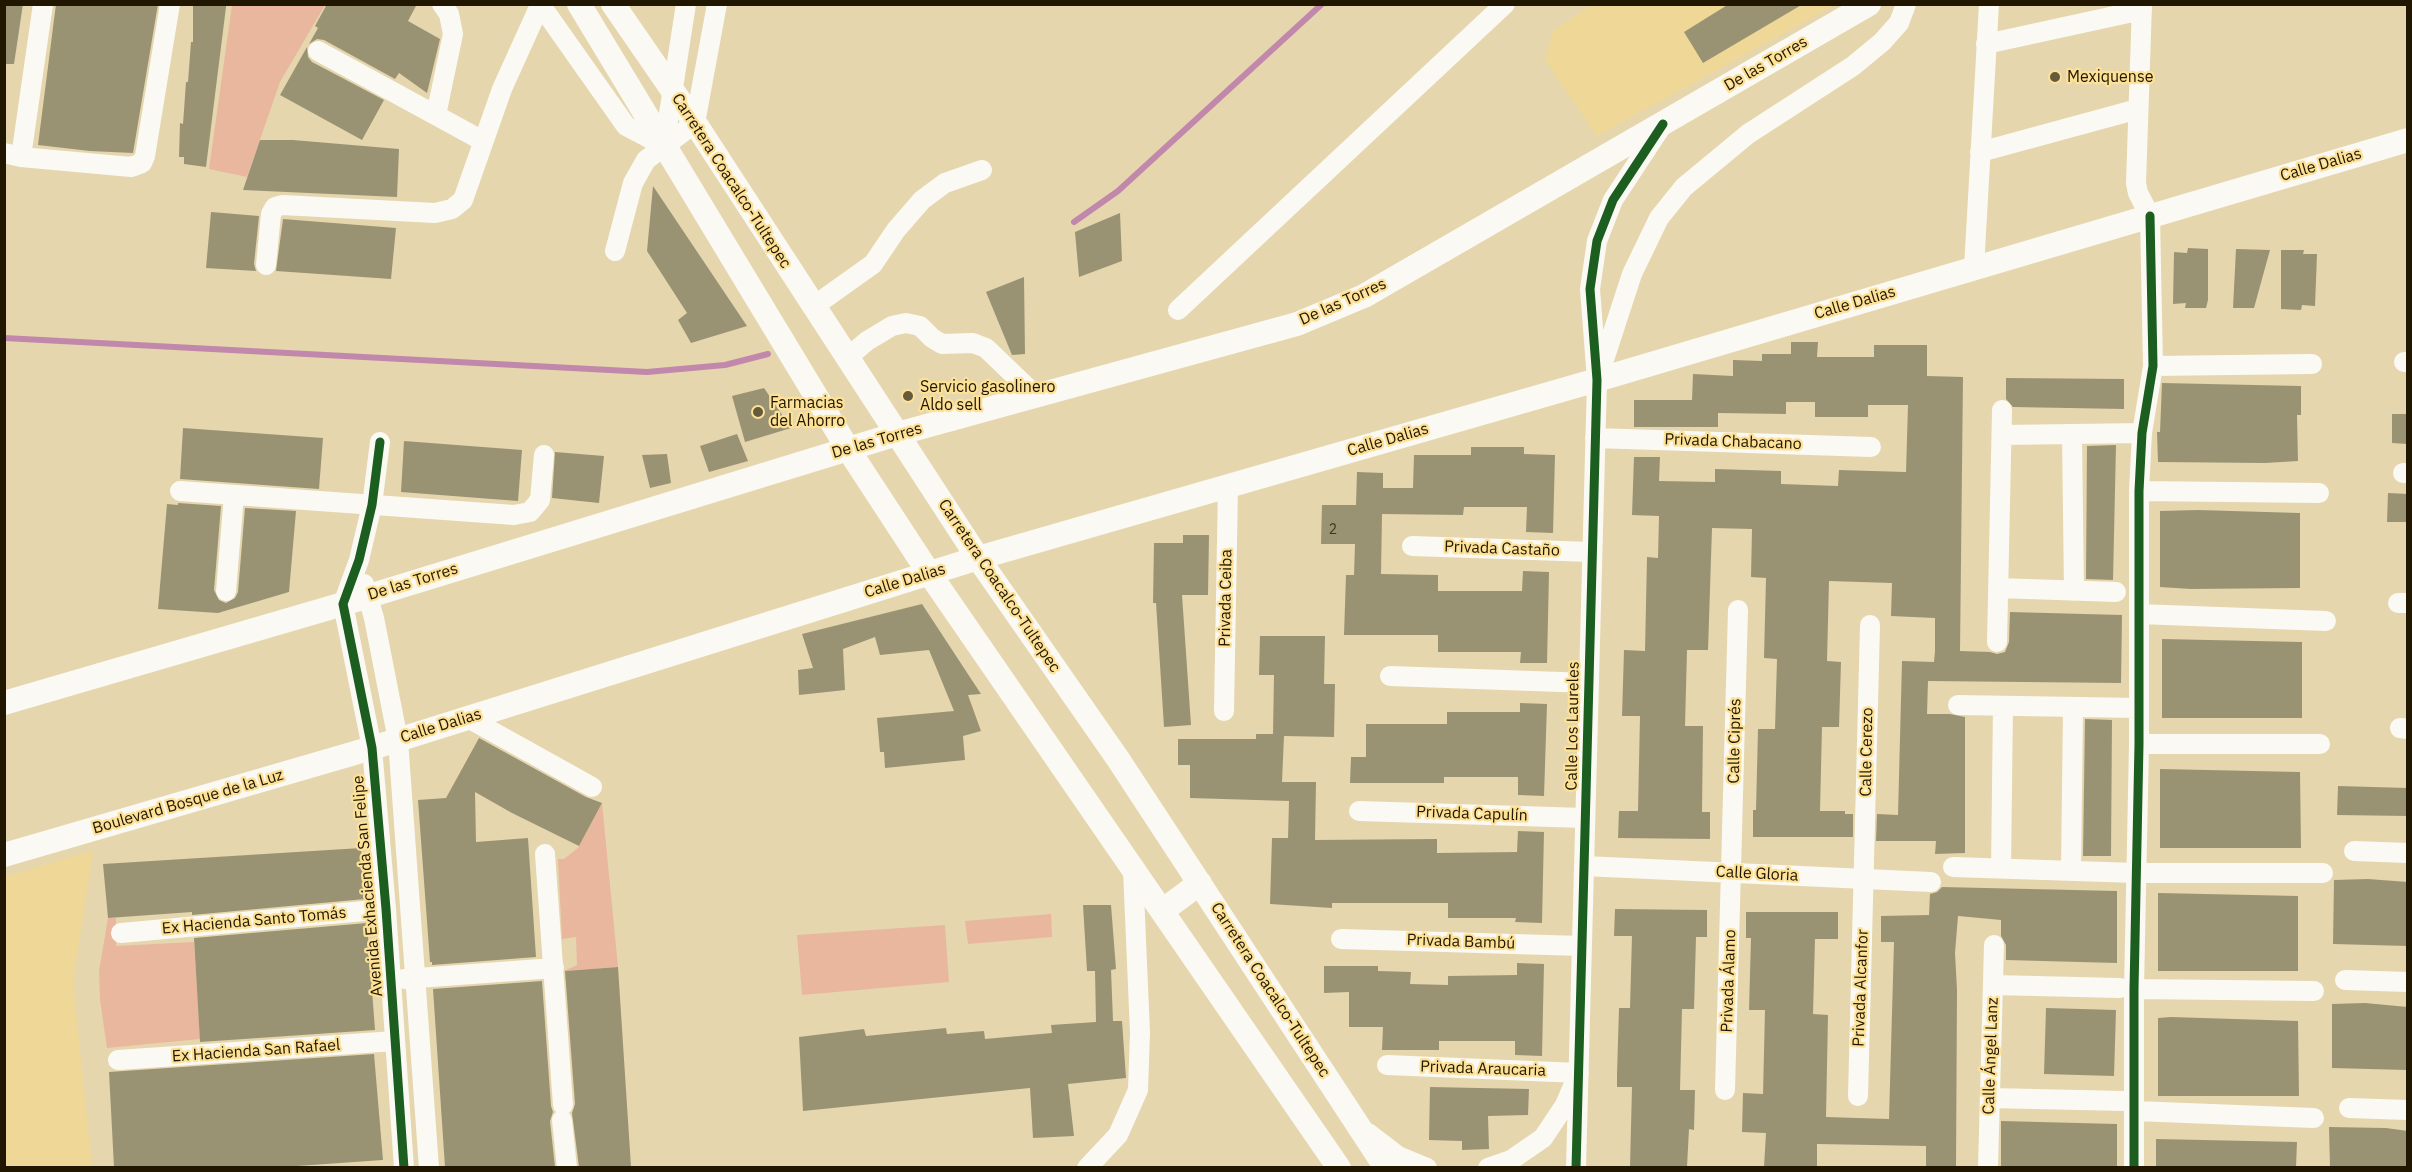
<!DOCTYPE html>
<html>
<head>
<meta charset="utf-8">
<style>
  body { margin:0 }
  #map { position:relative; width:2412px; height:1172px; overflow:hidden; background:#e5d6ae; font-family:"IBM Plex Sans",sans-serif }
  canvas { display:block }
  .frame { position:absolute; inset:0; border:6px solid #211700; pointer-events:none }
</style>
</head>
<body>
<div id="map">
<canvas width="2412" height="1172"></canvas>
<div class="frame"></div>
</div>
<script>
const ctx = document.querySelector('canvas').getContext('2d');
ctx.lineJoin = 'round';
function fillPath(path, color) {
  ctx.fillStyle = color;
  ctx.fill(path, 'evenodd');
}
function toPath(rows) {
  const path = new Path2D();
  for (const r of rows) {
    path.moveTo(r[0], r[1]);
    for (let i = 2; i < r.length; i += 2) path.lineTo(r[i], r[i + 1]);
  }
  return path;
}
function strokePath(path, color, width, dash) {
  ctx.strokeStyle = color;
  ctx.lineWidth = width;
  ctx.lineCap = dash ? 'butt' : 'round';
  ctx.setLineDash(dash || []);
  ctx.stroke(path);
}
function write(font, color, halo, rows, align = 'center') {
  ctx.font = font + ' "IBM Plex Sans",sans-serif';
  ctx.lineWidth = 4.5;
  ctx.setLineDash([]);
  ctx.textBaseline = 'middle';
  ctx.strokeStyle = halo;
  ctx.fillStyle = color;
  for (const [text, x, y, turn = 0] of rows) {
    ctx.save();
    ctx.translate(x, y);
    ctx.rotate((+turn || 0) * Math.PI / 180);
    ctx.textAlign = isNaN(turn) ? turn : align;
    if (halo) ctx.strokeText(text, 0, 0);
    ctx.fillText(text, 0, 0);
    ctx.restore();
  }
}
const built = toPath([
  [1591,5,1835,5,1597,136,1545,60,1553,31],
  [93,850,73,982,92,1167,5,1167,5,877]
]);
const green = toPath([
  [232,5,325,5,280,82,247,177,209,169],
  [602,803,618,967,564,971,577,965,576,937,562,939,558,859,564,859,578,848],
  [1051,914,1052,937,968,944,965,921],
  [108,918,116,918,116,946,194,942,200,1039,107,1048,100,1000,99,971],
  [945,925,949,982,802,995,797,935]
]);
const stream = toPath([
  [1074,222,1118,191,1322,4],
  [4,338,647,372,725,365,768,354]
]);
const building = toPath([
  [4,4,23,4,14,64,4,64],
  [56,4,158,4,133,153,90,151,38,145],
  [193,4,226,4,226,7,206,167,184,164,184,157,179,157,180,123,183,124,186,82,188,82,191,42,193,42],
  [327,4,417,4,408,21,440,39,427,93,399,73,395,79,324,40,317,39,309,44,318,28,315,26],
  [1729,4,1803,4,1703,63,1684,32],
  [307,47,308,57,312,62,384,100,362,140,280,95],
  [260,140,293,140,399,149,397,197,243,190],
  [653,186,747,326,691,343,678,320,687,313,647,251],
  [211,212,259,216,254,264,256,271,206,268],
  [1120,213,1122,261,1079,277,1075,232],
  [283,219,396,228,391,279,276,271],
  [2188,248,2208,249,2208,300,2206,308,2185,308,2186,303,2173,304,2174,252,2187,253],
  [2236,249,2270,250,2254,308,2233,308],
  [2281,250,2304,250,2303,254,2317,254,2315,306,2302,305,2301,310,2281,309],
  [1024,277,1025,354,1012,355,986,292],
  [1791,342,1818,342,1817,357,1874,357,1874,345,1927,345,1927,376,1963,377,1960,651,1990,652,1997,654,2005,652,2009,642,2010,612,2122,615,2121,683,1928,681,1927,714,1950,714,1965,717,1965,853,1935,854,1936,841,1876,841,1877,814,1898,815,1902,661,1934,662,1935,651,1935,618,1891,616,1892,583,1829,581,1827,661,1841,662,1839,727,1822,727,1820,811,1845,811,1845,814,1853,814,1853,837,1753,837,1753,810,1756,810,1758,729,1775,729,1777,659,1764,658,1766,578,1751,577,1752,529,1712,528,1708,650,1687,650,1685,726,1703,726,1702,812,1710,812,1710,839,1618,838,1619,811,1638,811,1640,716,1622,716,1624,650,1645,651,1647,557,1658,558,1659,516,1632,515,1634,457,1660,457,1659,481,1715,482,1715,469,1781,471,1781,484,1838,486,1839,470,1906,472,1908,405,1868,405,1868,417,1815,417,1815,402,1786,402,1786,414,1718,413,1718,427,1634,427,1634,400,1692,400,1693,374,1733,376,1733,360,1762,361,1762,354,1791,354],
  [2006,378,2124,379,2124,409,2013,407,2006,399],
  [2162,383,2301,386,2301,415,2297,415,2298,461,2265,463,2158,462,2157,432,2160,432],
  [764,388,791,428,745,442,732,396],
  [2392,414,2408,414,2408,444,2392,443],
  [183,428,323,438,319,489,180,479],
  [737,434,748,461,709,472,700,446],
  [404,441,522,450,518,501,401,492],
  [2116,445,2113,580,2086,579,2087,446],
  [1471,447,1524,447,1524,454,1555,455,1553,533,1526,532,1527,507,1464,507,1463,515,1382,514,1381,574,1438,575,1438,591,1522,591,1523,571,1549,572,1547,663,1520,663,1521,652,1438,652,1438,635,1344,635,1346,575,1354,575,1355,544,1321,544,1322,505,1356,505,1357,472,1383,473,1383,488,1413,488,1414,455,1471,455],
  [555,452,604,456,599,503,552,498],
  [667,454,671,483,650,488,642,455],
  [2388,493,2408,494,2408,522,2387,522],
  [178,503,221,506,214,590,219,600,226,603,235,598,238,592,245,508,296,511,289,592,218,613,158,609,167,504,178,505],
  [2198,510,2300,513,2300,588,2191,589,2160,587,2160,511],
  [1183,535,1209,535,1208,595,1182,595,1191,725,1164,727,1156,603,1153,603,1154,543,1183,543],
  [922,604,981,694,968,695,981,731,963,736,965,760,885,768,884,752,880,752,877,718,954,711,929,650,880,655,875,637,843,649,845,690,799,695,798,670,813,668,802,634],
  [1260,636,1325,636,1324,684,1335,684,1334,737,1284,736,1282,782,1316,782,1315,840,1437,839,1437,853,1517,852,1518,831,1544,832,1542,923,1515,922,1516,918,1448,918,1448,903,1332,903,1332,908,1270,904,1272,838,1288,838,1289,801,1190,798,1190,765,1178,765,1178,739,1256,739,1256,734,1273,734,1274,675,1259,675],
  [2162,639,2302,642,2302,718,2162,718],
  [1520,703,1547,704,1544,796,1518,795,1518,777,1444,777,1444,783,1350,783,1351,757,1366,757,1366,724,1447,724,1447,712,1520,712],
  [2085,719,2112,720,2111,856,2083,856],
  [479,738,586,797,602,803,579,846,512,813,475,792,476,842,528,838,536,957,432,965,432,962,430,962,418,800,446,798],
  [2160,769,2300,772,2301,848,2160,848],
  [2338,786,2408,788,2408,816,2337,815],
  [361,848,365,899,192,915,192,912,108,918,103,864],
  [2368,879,2408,882,2408,946,2333,944,2334,880],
  [1942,887,2117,891,2117,963,2006,960,2006,945,2001,936,2001,920,1958,916,1955,953,1957,990,1956,1167,1926,1167,1926,1146,1817,1144,1817,1167,1764,1167,1766,1133,1742,1132,1743,1093,1763,1094,1765,1010,1749,1010,1751,938,1746,938,1746,912,1838,912,1838,939,1815,939,1813,1014,1828,1015,1826,1117,1889,1119,1894,942,1881,942,1881,916,1929,915,1930,894,1937,892],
  [2158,893,2298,896,2298,971,2158,971],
  [1083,905,1111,905,1116,969,1111,970,1113,1021,1122,1021,1126,1078,1068,1084,1074,1136,1033,1138,1030,1088,803,1111,799,1037,864,1029,866,1036,946,1028,947,1034,984,1031,985,1039,1052,1033,1051,1025,1096,1022,1095,971,1087,971],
  [1615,909,1707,910,1707,937,1696,937,1694,1009,1682,1009,1680,1090,1695,1090,1694,1130,1689,1129,1687,1167,1630,1167,1632,1087,1617,1087,1617,1074,1619,1008,1630,1008,1632,936,1614,936],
  [367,923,375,1030,200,1042,194,938],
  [1517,963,1544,964,1542,1056,1515,1055,1515,1041,1439,1041,1439,1050,1382,1050,1383,1027,1349,1027,1349,992,1324,993,1324,966,1378,966,1378,971,1411,972,1410,984,1448,985,1448,976,1517,975],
  [618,967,631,1167,579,1167,572,1113,575,1104,565,971],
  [542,981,551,1106,553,1112,550,1121,555,1167,445,1167,433,989],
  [2365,1003,2408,1007,2406,1070,2332,1068,2332,1004],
  [2046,1008,2116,1010,2114,1076,2044,1074],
  [2171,1017,2298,1021,2299,1096,2158,1096,2158,1018],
  [374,1054,383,1160,283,1167,114,1167,109,1072],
  [1430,1087,1529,1089,1528,1115,1488,1116,1489,1149,1462,1150,1462,1141,1429,1140],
  [2001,1121,2117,1124,2117,1167,2001,1167],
  [2329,1127,2386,1128,2408,1131,2408,1167,2330,1167],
  [2156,1139,2297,1142,2296,1167,2156,1167]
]);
const minor = toPath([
  [540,4,626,126,664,146],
  [1986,44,2142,10],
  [318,51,483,141],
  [436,115,453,34,449,14,442,4],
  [664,146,686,4],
  [1980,152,2138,109],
  [4,153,21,157,131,167,142,163,145,156,170,4],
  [21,157,43,4],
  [615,251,633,183,646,160,695,123,717,4],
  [266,265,271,214,275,207,282,205,435,213,452,209,463,200,502,89,540,5],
  [1974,268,1989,4],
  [814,306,873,264,896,230,922,200,945,183,982,170],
  [1178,310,1505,4],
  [847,358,867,341,892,326,906,323,920,326,932,338,942,344,973,343,986,348,1036,396],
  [2404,362,2408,362],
  [2153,366,2312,364],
  [1600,372,1632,274,1659,218,1684,187,1748,134,1853,66,1882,42,1899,23,1906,4],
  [2072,434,2074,591],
  [2002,435,2142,433],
  [1595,438,1871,447],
  [380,442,372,505,359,560,343,604,372,748,386,909,404,1168],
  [2403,473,2408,473],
  [180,491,514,515,530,512,540,500,544,455],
  [2139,491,2319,493],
  [1412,546,1592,552],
  [364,584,374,618,398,740,429,1168],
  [1998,588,2116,592],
  [226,591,234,495],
  [2398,603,2408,603],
  [2139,614,2326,621],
  [1997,642,2002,410],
  [1390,676,1589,683],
  [1958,705,2139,708],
  [1224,711,1228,486],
  [468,718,592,787],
  [2400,728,2408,729],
  [2139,744,2320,744],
  [1359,811,1585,818],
  [2354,851,2408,853],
  [545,854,563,1105],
  [1584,866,1931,882],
  [1953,867,2136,873,2323,873],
  [2001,868,2003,706],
  [2071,870,2073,707],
  [121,933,386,909],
  [1341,939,1582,946],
  [404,979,554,968],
  [2345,980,2408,982],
  [1993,985,2120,988],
  [2134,989,2314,991],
  [118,1060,395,1041],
  [1387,1065,1579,1073],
  [1725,1090,1738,610],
  [1858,1096,1870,625],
  [1990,1098,2124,1101],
  [2349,1108,2408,1110],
  [2135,1111,2314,1118],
  [562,1120,567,1168],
  [1368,1133,1398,1156,1427,1168],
  [1087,1168,1118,1135,1138,1090,1140,1033,1133,870],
  [1488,1168,1511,1160,1543,1138,1565,1105,1574,1084],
  [1576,1168,1597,380,1590,289,1597,241,1613,200,1663,124],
  [1988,1168,1994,945],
  [2134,1168,2134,989,2139,744,2139,491,2142,433,2153,366,2150,216,2138,193,2136,183,2142,4]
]);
const major = toPath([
  [579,4,848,449,929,573,1339,1168],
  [613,4,695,123,978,558,1118,759,1386,1168],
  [4,703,343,604,897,434,1297,324,1364,296,1869,4],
  [4,855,372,748,978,558,1597,380,2408,140],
  [1162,911,1200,883]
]);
const cycleway = toPath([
  [380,442,372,505,359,560,343,604,372,748,386,909,404,1168],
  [1576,1168,1597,380,1590,289,1597,241,1613,200,1663,124],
  [2134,1168,2134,989,2139,744,2139,491,2142,433,2153,366,2150,216]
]);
const markers = [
  [2055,77,6,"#665a3d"],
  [908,396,6,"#665a3d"],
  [758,412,6,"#665a3d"]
];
const numberNames = [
  ["2",1333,530]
];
const streetNames = [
  ["De las Torres",1766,64,-30],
  ["Calle Dalias",2321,165,-16],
  ["Carretera Coacalco-Tultepec",731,181,57],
  ["De las Torres",1343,302,-24],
  ["Calle Dalias",1855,303,-16],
  ["Calle Dalias",1388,440,-16],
  ["De las Torres",877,441,-16],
  ["Privada Chabacano",1733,442,2],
  ["Privada Castaño",1502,549,2],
  ["Calle Dalias",905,581,-17],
  ["De las Torres",413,582,-17],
  ["Carretera Coacalco-Tultepec",999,586,56],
  ["Privada Ceiba",1226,598,-89],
  ["Calle Dalias",441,726,-17],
  ["Calle Los Laureles",1573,726,-89],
  ["Calle Ciprés",1735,741,-89],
  ["Calle Cerezo",1867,752,-89],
  ["Boulevard Bosque de la Luz",188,802,-16],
  ["Privada Capulín",1472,814,2],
  ["Calle Gloria",1757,874,3],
  ["Avenida Exhacienda San Felipe",368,886,-95],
  ["Ex Hacienda Santo Tomás",254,921,-5],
  ["Privada Bambú",1461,942,2],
  ["Privada Álamo",1729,981,-88],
  ["Privada Alcanfor",1861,988,-88],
  ["Carretera Coacalco-Tultepec",1270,990,57],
  ["Ex Hacienda San Rafael",256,1051,-4],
  ["Calle Ángel Lanz",1991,1056,-88],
  ["Privada Araucaria",1483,1069,2]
];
const poiNames = [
  ["Mexiquense",2067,77],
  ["Servicio gasolinero",920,387],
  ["Aldo sell",920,405],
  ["Farmacias",770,403],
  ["del Ahorro",770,421]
];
fillPath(built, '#eed797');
fillPath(green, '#e9b79e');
strokePath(stream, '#c188ab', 6);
fillPath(building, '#9a9373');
strokePath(minor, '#fbf9f3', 20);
strokePath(major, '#fbf9f3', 24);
strokePath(cycleway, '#1b5e20', 9);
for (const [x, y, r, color] of markers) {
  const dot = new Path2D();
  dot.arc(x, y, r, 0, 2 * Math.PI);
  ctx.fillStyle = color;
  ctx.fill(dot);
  strokePath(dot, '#fce197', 2);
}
write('14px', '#3f361d', null, numberNames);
write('16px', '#211700', '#fce197', streetNames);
write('16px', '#211700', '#fce197', poiNames, 'left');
</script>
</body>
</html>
